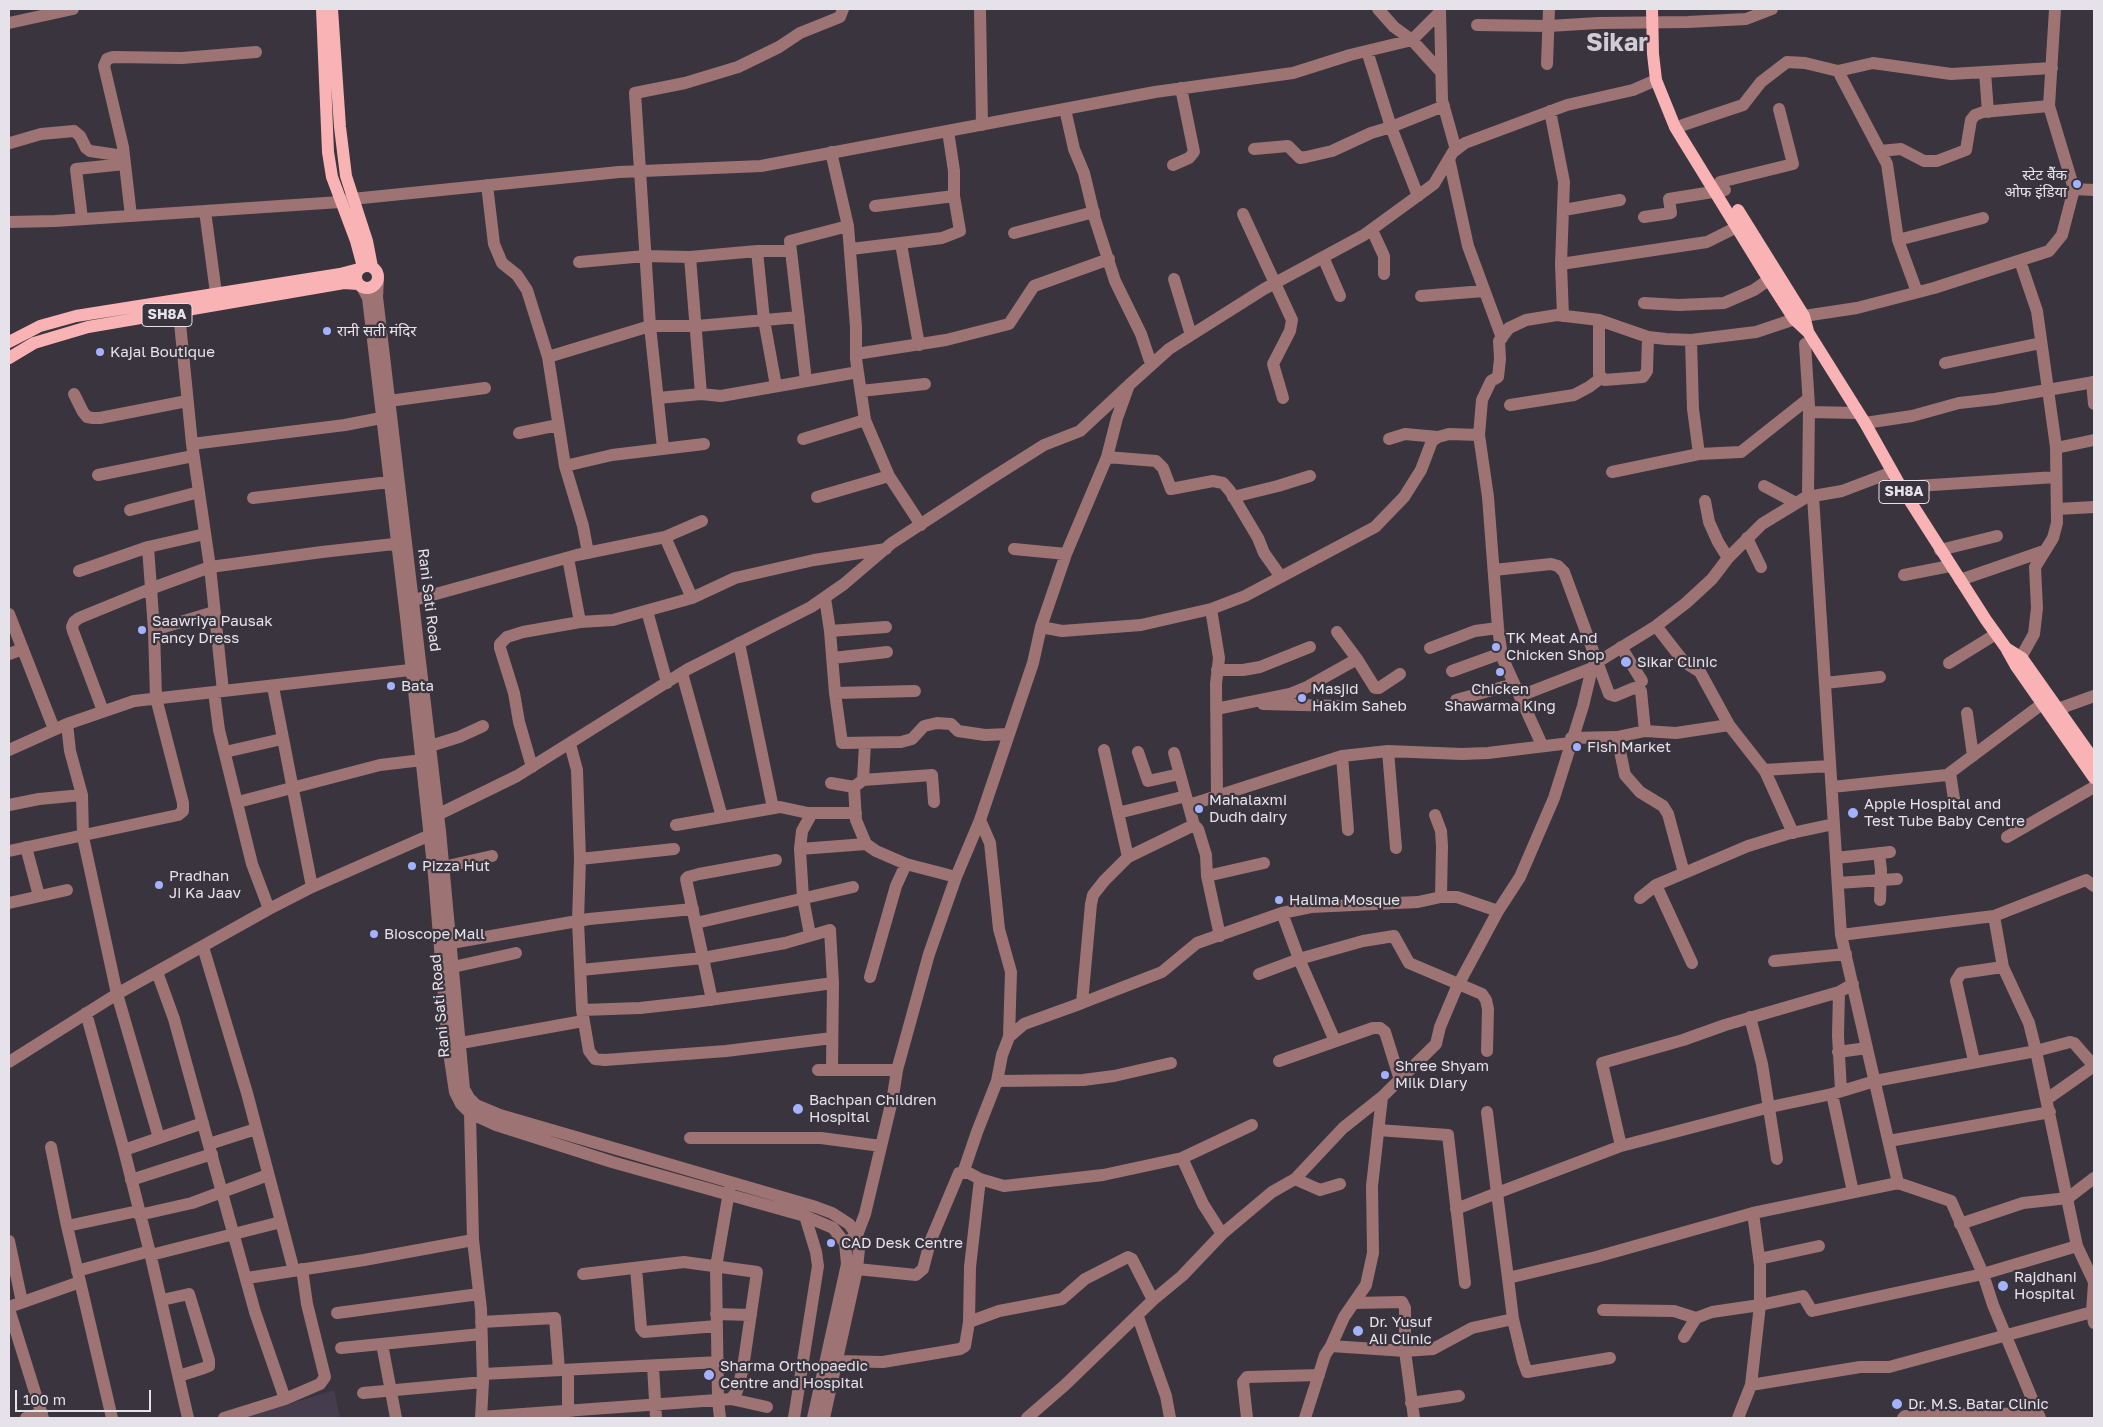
<!DOCTYPE html>
<html>
<head>
<meta charset="utf-8">
<style>
  body { margin:0 }
  #map { position:relative; width:2103px; height:1427px; overflow:hidden; background:#39343e; font-family:"Golos Text",sans-serif }
  canvas { display:block }
  .frame { position:absolute; inset:0; border:10px solid #e6e2e9; pointer-events:none }
  .scale { position:absolute; left:15px; top:1390px; width:136px; height:22px; box-sizing:border-box; border:2px solid #e6e2e9; border-top:0; padding-left:6px; font-size:15px; line-height:18px; white-space:nowrap; color:#e6e2e9; -webkit-text-stroke:4px #39343e; paint-order:stroke }
</style>
</head>
<body>
<div id="map">
<canvas width="2103" height="1427"></canvas>
<div class="frame"></div>
<div class="scale">100 m</div>
</div>
<script>
const ctx = document.querySelector('canvas').getContext('2d');
ctx.lineJoin = 'round';
function fillPath(path, color) {
  ctx.fillStyle = color;
  ctx.fill(path, 'evenodd');
}
function toPath(rows) {
  const path = new Path2D();
  for (const r of rows) {
    if (r.length === 3) {
      path.moveTo(r[0] + r[2], r[1]);
      path.arc(r[0], r[1], r[2], 0, 2 * Math.PI);
      continue;
    }
    path.moveTo(r[0], r[1]);
    for (let i = 2; i < r.length; i += 2) path.lineTo(r[i], r[i + 1]);
  }
  return path;
}
function strokePath(path, color, width, dash) {
  ctx.strokeStyle = color;
  ctx.lineWidth = width;
  ctx.lineCap = dash ? 'butt' : 'round';
  ctx.setLineDash(dash || []);
  ctx.stroke(path);
}
function write(font, color, halo, rows, align = 'center') {
  ctx.font = font + ' "Golos Text","Noto Sans Devanagari",sans-serif';
  ctx.lineWidth = 4.5;
  ctx.setLineDash([]);
  ctx.textBaseline = 'middle';
  ctx.strokeStyle = halo;
  ctx.fillStyle = color;
  for (const [text, x, y, turn = 0] of rows) {
    ctx.save();
    ctx.translate(x, y);
    ctx.rotate((+turn || 0) * Math.PI / 180);
    ctx.textAlign = isNaN(turn) ? turn : align;
    if (halo) ctx.strokeText(text, 0, 0);
    ctx.fillText(text, 0, 0);
    ctx.restore();
  }
}
const built = toPath([
  [334,1390,340,1418,244,1418]
]);
const minor = toPath([
  [980,9,982,125],
  [1378,9,1394,27,1412,40,1441,72],
  [1440,9,1442,100,1456,150],
  [2055,9,2049,106,2074,189,2094,190],
  [9,23,73,9],
  [1477,25,1549,26,1598,23,1688,22,1746,19,1772,9],
  [1367,51,1391,127,1418,196],
  [1547,64,1549,9],
  [1838,71,1887,164,1898,240,1917,292],
  [1985,72,1988,112],
  [1065,109,1074,149,1084,173,1095,219,1115,281,1141,334,1151,364],
  [1550,111,1564,182,1561,264,1563,316],
  [1683,125,1743,105,1761,82,1787,62,1805,63,1838,71,1873,63,1951,74,2052,68],
  [10,143,41,134,74,131,80,136,86,148,90,151,124,156],
  [1254,149,1288,146,1300,158,1306,157,1332,151,1371,133,1391,127,1444,106],
  [1880,151,1901,149,1924,161,1937,161,1966,150,1971,120,1975,115,1983,112,2049,106],
  [831,152,848,226,856,327,856,359,865,420,889,476,921,525],
  [1449,159,1468,246,1502,338],
  [1173,165,1189,158,1194,152,1181,88],
  [1720,182,1793,164,1779,109],
  [487,185,494,244,502,263,517,275,527,290,548,357,565,466,583,526,588,553],
  [875,206,954,196],
  [1564,210,1620,200],
  [205,211,216,293],
  [1243,214,1292,320,1290,331,1273,364,1283,398],
  [131,216,123,147,104,66,107,59,113,57,182,58,256,52],
  [1644,217,1671,213,1669,199,1725,190],
  [82,219,76,169,125,164],
  [9,222,55,221,340,202,352,199,619,172,761,166,1155,92,1293,73,1350,55,1412,40,1440,12],
  [1372,230,1384,256,1384,274],
  [1014,233,1094,212],
  [1898,240,1983,218],
  [901,244,919,345],
  [851,249,942,238,960,231,954,196,954,171,948,131],
  [757,251,764,320,776,386],
  [791,253,790,241,848,226],
  [690,257,701,394],
  [1323,257,1340,296],
  [579,262,645,256,690,257,757,251,791,251,806,381],
  [1561,264,1707,242,1745,223],
  [1174,279,1191,335],
  [378,280,377,297,440,831,464,1089,469,1098,476,1105,500,1115,816,1207,832,1213,849,1224,857,1235,859,1249,857,1269,824,1418],
  [362,287,368,298,406,617,434,875,448,1046,455,1092,461,1104,470,1113,496,1125,612,1162,805,1216,833,1228,845,1243,847,1264,813,1418],
  [1421,296,1484,291],
  [1644,303,1679,305,1724,303,1754,290,1777,274],
  [179,313,192,444,210,567,223,691],
  [1599,320,1599,374,1604,380,1643,377,1647,371,1648,337],
  [1691,340,1693,409,1699,454],
  [856,354,946,340,1009,324,1034,286,1109,259],
  [548,357,650,326,697,326,799,317],
  [1945,363,2041,343],
  [2092,382,2094,404],
  [861,391,925,384],
  [74,394,83,412,87,417,93,418,100,418,187,401],
  [658,398,701,394,721,396,858,372],
  [389,401,485,388],
  [1510,405,1574,395,1589,387,1601,378],
  [1809,412,1858,413],
  [1865,423,1912,416,1959,403,1995,399,2094,382],
  [519,433,558,425],
  [1479,435,1488,497,1498,628,1502,657,1542,745],
  [803,439,865,420],
  [1389,439,1405,434,1438,437],
  [192,444,345,425,381,418],
  [663,448,650,326,635,93,685,83,738,67,779,47,800,33,840,17,843,9],
  [2056,448,2094,440],
  [1107,457,1156,461,1163,468,1171,489,1213,481,1223,483,1230,491,1258,538,1264,553,1281,577],
  [565,466,612,455,704,444],
  [1612,472,1699,454,1741,452,1808,399],
  [98,475,193,456],
  [1764,486,1796,503],
  [1901,487,2056,477],
  [1808,496,1813,496,1841,935],
  [1813,496,1842,491,1892,472],
  [817,497,889,476],
  [1233,497,1278,486,1310,476],
  [253,498,389,482],
  [1705,501,1709,522,1718,542,1728,558],
  [2057,509,2094,507],
  [130,510,199,492],
  [665,537,692,598],
  [1747,538,1761,567],
  [148,547,154,630],
  [1014,549,1066,554],
  [1940,550,1997,536],
  [568,558,580,622],
  [1494,570,1551,564,1558,566,1564,572,1609,694,1615,696,1634,688,1639,689,1641,691,1645,731],
  [79,571,148,547,205,534],
  [1904,575,1950,566],
  [1960,580,2044,551],
  [825,598,830,631,835,693,842,743,901,742,912,739,924,726,937,723,951,724,958,731,985,735,1008,734],
  [414,600,577,555,665,537,702,521],
  [1211,609,1219,658,1216,684,1217,796],
  [647,611,667,683],
  [9,614,54,729],
  [1656,626,1684,662,1700,672,1729,725,1765,771,1793,833],
  [1041,627,1062,631,1141,625,1211,609,1245,596,1375,527,1404,497,1421,470,1432,441,1438,437,1449,434,1479,435,1482,400,1491,381,1498,377,1500,359,1499,341,1509,328,1526,320,1557,315,1582,318,1599,320,1648,337,1666,339,1691,340,1756,332,1804,316,1857,308,1934,288,2049,251,2062,235,2074,189],
  [830,631,886,627],
  [1337,632,1357,659,1375,688,1379,688,1400,674],
  [739,643,773,808],
  [1621,647,1642,681],
  [1430,648,1475,631,1498,628],
  [9,654,23,649],
  [833,658,887,652],
  [1949,663,1996,634],
  [2016,666,2034,634,2037,608,2035,567,2053,538,2057,523,2056,447,2037,311,2020,261],
  [1217,670,1243,670,1260,667,1310,647],
  [1452,671,1502,653],
  [682,673,722,817],
  [1825,683,1880,677],
  [273,687,312,887],
  [214,692,219,730,252,864,269,909],
  [835,693,915,691],
  [1520,696,1592,668],
  [1456,700,1514,684],
  [1263,704,1341,706],
  [1216,709,1290,694,1307,687,1357,659],
  [2058,709,2094,696],
  [103,711,73,631,72,627,74,622,79,618,150,589,210,567,322,552,403,543],
  [1967,713,1973,756],
  [67,724,70,751,82,795,83,837,117,994,159,1138],
  [1617,737,1625,775,1640,792,1663,806,1668,814,1684,873],
  [1571,738,1617,737,1645,731,1676,733,1729,725],
  [570,744,577,770,580,859,578,921,582,1010,589,1051,595,1059,605,1060,726,1051,832,1038],
  [430,746,459,737,483,726],
  [9,750,67,724,134,701,419,669],
  [1104,750,1128,857],
  [1388,751,1396,848],
  [225,752,282,739],
  [1138,752,1148,781,1180,774],
  [1174,753,1194,825,1198,829,1206,855,1207,876,1220,936],
  [1342,756,1348,830],
  [532,767,519,722,514,693,500,648,500,644,507,637,523,632,580,622,613,620,692,598,735,578,814,560,886,549],
  [1764,770,1830,766],
  [1950,773,1954,799],
  [863,780,865,743],
  [831,783,854,787,863,780,932,775,934,802],
  [854,787,856,820,866,844,876,851,906,864,956,877],
  [1832,787,1947,775,2042,704],
  [238,802,380,765,422,760],
  [9,805,39,799,82,795],
  [1189,805,1342,756,1388,751,1462,754,1488,753,1570,743],
  [1118,813,1186,796],
  [1435,815,1441,831,1442,846,1441,897],
  [431,818,517,776,688,669,811,607,844,584,892,543,987,481,1044,445,1080,431,1127,387],
  [980,820,990,843,999,929,1011,972,1009,1037],
  [676,825,780,807,808,813,856,813],
  [2007,837,2094,787],
  [26,847,39,896],
  [800,849,866,844],
  [9,851,178,815,183,811,183,803,156,698,154,630,214,612],
  [1879,853,1881,870,1880,900],
  [1836,858,1890,852],
  [580,859,674,849],
  [443,867,492,856],
  [1207,876,1264,863],
  [1838,883,1897,879],
  [1656,885,1692,963],
  [1640,898,1656,885,1748,846,1787,834,1834,824],
  [9,903,67,890],
  [1282,913,1299,959,1335,1041],
  [1994,916,2086,880,2094,886],
  [696,923,853,887],
  [810,935,803,898,800,849,802,831,812,813],
  [451,943,589,919,693,909],
  [203,947,247,1093,294,1271],
  [1774,961,1846,954],
  [453,967,516,953],
  [581,970,703,958,785,943,830,930,833,983,832,1069],
  [157,972,174,1019,255,1312,285,1399],
  [1259,974,1299,959,1363,941,1394,936,1409,963,1482,994,1486,1000,1488,1009,1487,1051],
  [870,977,896,886,906,864],
  [1839,992,1838,1035,1841,1091],
  [712,1000,686,879,688,877,699,874,776,860],
  [1082,1003,1162,972,1197,943,1282,913,1311,907,1418,902,1441,897,1457,897,1498,911],
  [582,1010,640,1008,694,1002,833,983],
  [86,1013,124,1150],
  [1750,1017,1762,1064,1777,1159],
  [450,1045,583,1021],
  [1838,1052,1867,1048],
  [1279,1061,1373,1028,1380,1028,1385,1032,1400,1080],
  [1974,1061,1956,981,1961,973,2003,967],
  [9,1062,117,994,269,909,312,887,437,832],
  [818,1070,897,1070],
  [997,1081,1002,1055,1009,1037,1024,1024,1082,1003,1091,904,1093,895,1104,881,1128,857,1194,825],
  [2047,1099,2094,1066],
  [470,1113,473,1240,481,1309,483,1382,481,1418],
  [1378,1130,1448,1135,1465,1283],
  [690,1138,821,1138,881,1146],
  [1889,1141,2050,1112],
  [209,1144,256,1129],
  [1621,1146,1602,1063,1683,1040,1725,1025,1839,992,1853,984],
  [51,1147,67,1226,112,1418],
  [1182,1158,1203,1204,1222,1234],
  [963,1173,977,1132,997,1081,1083,1080,1114,1076,1171,1063],
  [1295,1179,1320,1190,1340,1184],
  [131,1180,212,1154],
  [1898,1183,1841,935,1994,916,2003,967,2029,1023,2036,1051,2077,1246,2094,1282],
  [1853,1192,1832,1094,1875,1081,2036,1051,2070,1042,2074,1043,2094,1066],
  [1456,1209,1497,1193,1487,1112],
  [1753,1213,1596,1257,1508,1278,1497,1193,1621,1146,1770,1107,1832,1094],
  [139,1215,192,1203,268,1175],
  [1960,1224,2023,1203,2068,1198,2094,1178],
  [67,1226,138,1211],
  [9,1241,22,1302],
  [845,1243,857,1235,865,1214,893,1096,897,1070,929,954,956,877,980,820,1033,663,1041,627,1066,554,1107,457,1117,418,1129,385,1169,349,1264,289,1364,235,1434,184,1453,152,1465,143,1567,105,1633,90,1656,80],
  [151,1255,281,1222],
  [1759,1259,1819,1246],
  [636,1268,641,1328,644,1332,717,1326],
  [857,1269,916,1275,923,1269,930,1242,959,1173,969,1173,980,1179,1004,1186,1103,1175,1182,1158,1252,1125],
  [77,1271,150,1251],
  [583,1274,684,1262,757,1272,743,1368,737,1391,731,1399],
  [247,1278,364,1260,473,1240],
  [2094,1283,2092,1312,2094,1323],
  [162,1300,189,1294,209,1360,209,1366,204,1368,179,1376],
  [9,1307,80,1282],
  [9,1309,43,1418],
  [1603,1310,1674,1311,1696,1318],
  [337,1313,479,1294],
  [716,1314,751,1315],
  [1138,1317,1166,1396,1170,1418],
  [1513,1319,1523,1361,1527,1372,1610,1358],
  [481,1322,555,1318,559,1370],
  [969,1322,999,1311,1062,1299,1085,1279,1128,1257,1132,1259,1153,1300],
  [1684,1337,1696,1318,1712,1312,1760,1305,1803,1296,1812,1311,1983,1274,2077,1246],
  [382,1344,396,1418],
  [1331,1346,1344,1317,1366,1285,1373,1253,1372,1186,1382,1097],
  [341,1348,481,1334],
  [837,1361,883,1362,960,1349,965,1346,969,1322,970,1267,980,1179],
  [653,1366,656,1418],
  [483,1374,719,1362],
  [1751,1385,1860,1367,1889,1367,2092,1312],
  [363,1393,483,1382],
  [1411,1403,1459,1396],
  [481,1417,731,1399,767,1407],
  [26,1418,42,1413],
  [188,1418,151,1257,124,1150,203,1123],
  [224,1418,285,1399,320,1384,325,1377,307,1304,302,1269],
  [568,1418,568,1370],
  [720,1418,718,1400,716,1267,730,1186],
  [794,1418,818,1266,816,1252,805,1216],
  [1027,1418,1065,1385,1153,1300,1182,1276,1222,1234,1272,1192,1295,1179,1343,1128,1382,1097,1436,1044,1440,1027,1456,989,1498,911,1520,877,1554,798,1583,706,1592,668,1596,663,1656,626,1686,603,1712,579,1728,558,1762,524,1808,496,1809,406,1805,344],
  [1247,1418,1243,1382,1247,1377,1319,1375],
  [1305,1418,1325,1355,1331,1346,1405,1351,1405,1308,1402,1302,1354,1303],
  [1414,1418,1405,1351,1433,1349,1472,1328,1513,1319,1508,1278],
  [1738,1418,1751,1385,1760,1305,1760,1265,1753,1213,1898,1183,1951,1201,1983,1274,1993,1305,2040,1418],
  [1903,1418,1905,1416,2038,1413]
]);
const major = toPath([
  [322,9,328,152,332,177,356,241,363,267],
  [332,9,340,127,346,176,367,241,372,267],
  [1652,9,1653,54,1656,80,1675,127,1769,280,1794,319,1808,332,1865,423,1901,487,1986,620,2006,648,2022,658,2094,760],
  [1738,210,1804,316,1808,331],
  [367,277,11],
  [9,342,40,326,76,316,340,274,359,269],
  [9,358,34,343,88,327,344,283,358,284],
  [2007,650,2016,666,2094,778]
]);
const markers = [
  [2077,184,5,"#a3b2fd"],
  [327,331,5,"#a3b2fd"],
  [100,352,5,"#a3b2fd"],
  [142,630,5,"#a3b2fd"],
  [1496,647,5,"#a3b2fd"],
  [1626,662,6,"#a3b2fd"],
  [1500,672,5,"#a3b2fd"],
  [391,686,5,"#a3b2fd"],
  [1302,698,5,"#a3b2fd"],
  [1577,747,5,"#a3b2fd"],
  [1199,809,5,"#a3b2fd"],
  [1853,813,6,"#a3b2fd"],
  [412,866,5,"#a3b2fd"],
  [159,885,5,"#a3b2fd"],
  [1279,900,5,"#a3b2fd"],
  [374,934,5,"#a3b2fd"],
  [1385,1075,5,"#a3b2fd"],
  [798,1109,6,"#a3b2fd"],
  [831,1243,5,"#a3b2fd"],
  [2003,1286,6,"#a3b2fd"],
  [1358,1331,6,"#a3b2fd"],
  [709,1375,6,"#a3b2fd"],
  [1897,1404,6,"#a3b2fd"]
];
const shields = [
  [167,315,50],
  [1904,492,50]
];
const shieldNames = [
  ["SH8A",167,315],
  ["SH8A",1904,492]
];
const poiNames = [
  ["स्टेट बेैंक",2067,175,"right"],
  ["ओफ इंडिया",2067,192,"right"],
  ["रानी सती मंदिर",337,331],
  ["Kajal Boutique",110,352],
  ["Saawriya Pausak",152,621],
  ["Fancy Dress",152,638],
  ["TK Meat And",1506,638],
  ["Chicken Shop",1506,655],
  ["Sikar Clinic",1637,662],
  ["Bata",401,686],
  ["Masjid",1312,689],
  ["Hakim Saheb",1312,706],
  ["Chicken",1500,689,"center"],
  ["Shawarma King",1500,706,"center"],
  ["Fish Market",1587,747],
  ["Mahalaxmi",1209,800],
  ["Dudh dairy",1209,817],
  ["Apple Hospital and",1864,804],
  ["Test Tube Baby Centre",1864,821],
  ["Pizza Hut",422,866],
  ["Pradhan",169,876],
  ["Ji Ka Jaav",169,893],
  ["Halima Mosque",1289,900],
  ["Bioscope Mall",384,934],
  ["Shree Shyam",1395,1066],
  ["Milk DIary",1395,1083],
  ["Bachpan Children",809,1100],
  ["Hospital",809,1117],
  ["CAD Desk Centre",841,1243],
  ["Rajdhani",2014,1277],
  ["Hospital",2014,1294],
  ["Dr. Yusuf",1369,1322],
  ["Ali Clinic",1369,1339],
  ["Sharma Orthopaedic",720,1366],
  ["Centre and Hospital",720,1383],
  ["Dr. M.S. Batar Clinic",1908,1404]
];
const streetNames = [
  ["Rani Sati Road",429,600,83],
  ["Rani Sati Road",440,1006,-95]
];
const townNames = [
  ["Sikar",1617,43]
];
fillPath(built, '#453d4d');
strokePath(minor, '#9e7373', 12);
strokePath(major, '#f9b3b4', 12);
for (const [x, y, r, color] of markers) {
  const dot = new Path2D();
  dot.arc(x, y, r, 0, 2 * Math.PI);
  ctx.fillStyle = color;
  ctx.fill(dot);
  strokePath(dot, '#39343e', 2);
}
for (const [x, y, w] of shields) {
  const box = new Path2D();
  box.roundRect(x - w / 2, y - 11.5, w, 23, 4);
  ctx.fillStyle = '#39343e';
  ctx.fill(box);
  strokePath(box, '#e6e2e9', 1);
}
write('bold 14px', '#e6e2e9', null, shieldNames);
write('15px', '#e6e2e9', '#39343e', poiNames, 'left');
write('15px', '#e6e2e9', '#39343e', streetNames);
write('bold 25px', '#d1cbd7', '#39343e', townNames);
</script>
</body>
</html>
